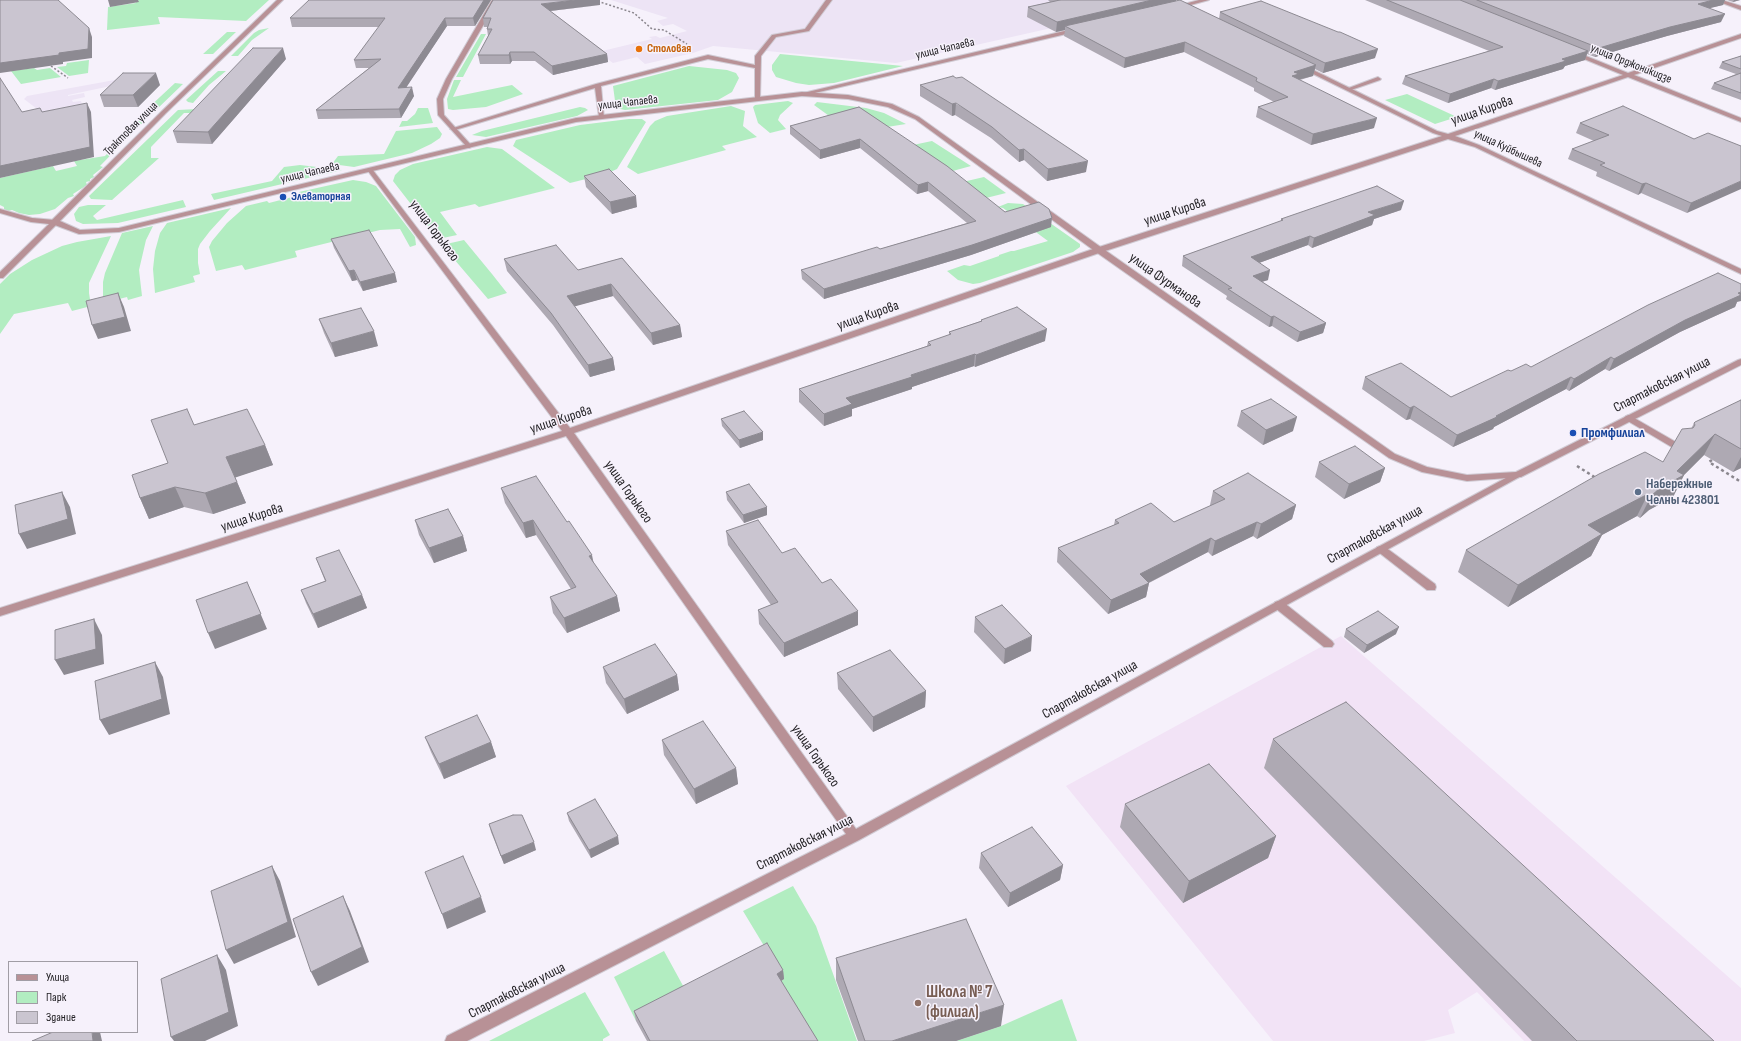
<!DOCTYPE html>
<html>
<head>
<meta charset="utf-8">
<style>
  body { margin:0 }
  #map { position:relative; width:1741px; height:1041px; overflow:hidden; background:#f6f1fb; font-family:"Sofia Sans Condensed",sans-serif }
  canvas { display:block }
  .legend { position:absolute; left:8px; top:961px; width:130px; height:72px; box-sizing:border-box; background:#f6f1fb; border:1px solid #a19da5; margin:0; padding:5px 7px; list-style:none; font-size:12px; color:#222024 }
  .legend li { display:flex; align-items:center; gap:8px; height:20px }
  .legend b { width:20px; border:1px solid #a19da5 }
</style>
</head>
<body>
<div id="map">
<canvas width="1741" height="1041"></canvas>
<ul class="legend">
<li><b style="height:5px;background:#b89196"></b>Улица</li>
<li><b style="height:11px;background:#b2edc1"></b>Парк</li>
<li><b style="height:11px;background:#cac5d0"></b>Здание</li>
</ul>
</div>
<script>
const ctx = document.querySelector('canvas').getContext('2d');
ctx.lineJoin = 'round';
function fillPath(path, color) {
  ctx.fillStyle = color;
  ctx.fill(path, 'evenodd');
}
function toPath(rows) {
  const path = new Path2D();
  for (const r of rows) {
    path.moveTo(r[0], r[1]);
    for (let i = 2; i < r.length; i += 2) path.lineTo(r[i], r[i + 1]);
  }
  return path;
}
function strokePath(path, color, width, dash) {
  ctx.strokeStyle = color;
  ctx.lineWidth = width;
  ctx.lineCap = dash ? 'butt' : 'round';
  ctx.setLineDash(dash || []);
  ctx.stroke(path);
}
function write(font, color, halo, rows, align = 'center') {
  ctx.font = font + ' "Sofia Sans Condensed",sans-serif';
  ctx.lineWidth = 3;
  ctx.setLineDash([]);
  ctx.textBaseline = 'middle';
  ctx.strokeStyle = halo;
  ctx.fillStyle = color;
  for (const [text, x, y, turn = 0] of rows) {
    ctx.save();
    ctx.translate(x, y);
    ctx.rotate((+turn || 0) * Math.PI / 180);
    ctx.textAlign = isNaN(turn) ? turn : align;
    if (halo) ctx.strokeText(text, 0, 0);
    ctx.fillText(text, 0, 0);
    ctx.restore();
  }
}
const commercial = toPath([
  [1341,636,1741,988,1741,1041,1524,1041,1477,992,1448,1010,1455,1033,1424,1041,1273,1041,1066,786]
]);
const built = toPath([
  [611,0,1176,0,896,63,713,46,693,53,645,64,637,57,613,63,598,52,652,39,649,37,656,36,660,38,687,31,673,24,663,26,657,21,668,18],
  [120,79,120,82,111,83,111,86,68,95,68,96,84,93,85,97,72,100,73,102,81,101,82,104,45,115,24,99,27,96]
]);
const green = toPath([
  [139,0,269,0,246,21,158,17,160,24,107,30,108,7,136,3,135,1],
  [269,28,252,40,238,56,231,56,254,33,259,30],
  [227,32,236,32,213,54,203,54],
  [481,34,486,34,463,77,456,77],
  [780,54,903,66,834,83,809,85,796,83,776,77,772,70,772,65],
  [89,60,88,73,69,76,57,67,66,66,67,63],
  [689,66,727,70,736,73,739,78,732,92,718,100,625,110,616,108,613,86],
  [34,68,37,70,50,68,61,77,21,84,11,71],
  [218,71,226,71,209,85,193,103,188,102,186,100],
  [454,80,461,80,453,97,512,85,523,94,486,107,453,110,448,109,447,99],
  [175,83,183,84,156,110,146,110],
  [1407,94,1457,117,1435,124,1385,100],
  [788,101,793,103,780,115,778,120,786,129,770,133,758,123,753,107,755,105],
  [817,102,866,108,884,113,906,124,887,127,832,118,814,105],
  [731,106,745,111,743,126,757,137,722,146,726,150,638,174,627,167,650,126,655,121,667,116],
  [580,107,585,108,588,110,577,116,486,137,472,135,482,131],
  [418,108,428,108,433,123,399,127,402,121,407,121,415,114],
  [197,109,193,113,184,113,151,147,151,158,159,158,112,200,91,199,89,196,178,110],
  [145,114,151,114,100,166,103,167,93,175,94,177,90,179,90,181,86,182,87,185,73,194,74,196,68,198,55,209,40,214,29,215,19,213,12,210,8,211,4,209,4,207,0,205,0,178,53,166,56,171,77,166,74,161,105,156],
  [629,119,642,119,646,122,617,169,606,174,570,183,513,146,516,140,580,125],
  [437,127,442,134,440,138,431,144,412,153,354,167,332,164,338,156,384,154,396,131],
  [932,141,971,166,949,172,913,145],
  [487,147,502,149,555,188,479,207,475,204,440,212,457,235,438,239,393,181,395,175,400,170,413,164],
  [300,165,342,170,214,200,211,194,272,181,284,167],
  [984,177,1006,193,986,198,954,184],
  [353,180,366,182,376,186,415,237,416,245,410,247,400,229,380,230,295,251,297,257,245,270,242,265,216,271,209,247,212,241,227,223,246,206,267,201,269,203,300,195,299,192],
  [183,200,186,207,118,223,83,224,76,221,74,214,79,207,88,205,106,205,93,216,97,220],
  [1008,203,1023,204,1080,244,1080,247,1073,252,980,283,973,284,958,280,947,271,964,265,970,266,999,256,999,255,1011,251,1014,251,1048,241,1003,208,998,207],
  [231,208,210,231,200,244,198,249,198,263,200,274,193,276,195,282,155,293,153,269,155,251,160,233,167,223],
  [153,226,146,240,139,270,142,296,128,300,127,297,103,303,103,282,105,273,122,233],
  [111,236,89,283,89,293,91,306,72,311,68,303,14,314,0,334,0,284,10,274,32,260,62,246,77,242],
  [464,240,492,274,507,293,488,299,442,245],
  [793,886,816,926,857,1041,818,1041,779,982,784,979,743,911],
  [664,951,687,993,636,1021,614,977],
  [585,992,610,1035,603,1039,603,1041,489,1041],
  [1062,999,1077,1041,956,1041,1001,1026]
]);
const pathFar1 = toPath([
  [594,0,634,13,652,29,664,30,687,44],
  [51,66,68,78]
]);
const path = toPath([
  [1712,460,1709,462,1741,482],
  [1577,466,1596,478]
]);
const service = toPath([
  [826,0,832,0,809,31,776,37,761,56,760,100,755,99,755,68,708,59,601,86,604,118,599,117,595,88,455,130,450,129,596,84,708,55,755,65,755,56,772,35,805,29,826,0],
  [1378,77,1381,79,1380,80,1351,90,1346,89,1378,77],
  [1629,415,1681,445,1683,447,1681,449,1675,449,1626,420,1624,418,1626,416,1629,415],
  [1381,546,1385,547,1435,584,1436,587,1435,590,1427,590,1377,551,1376,549,1377,547,1381,546],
  [1279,601,1283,602,1332,641,1334,644,1332,647,1324,647,1275,608,1274,605,1275,602,1279,601]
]);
const minor = toPath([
  [492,0,498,0,452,79,443,99,444,115,471,145,471,147,469,148,467,147,438,115,437,99,446,79,492,0],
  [1199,0,1209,0,1176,9,1173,7,1199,0],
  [1714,0,1722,0,1741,6,1741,10,1714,0],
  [1077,28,1079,29,1079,31,802,96,799,94,1077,28],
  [1741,34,1741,38,1634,75,1741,118,1741,122,1628,77,1455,136,1479,145,1741,269,1741,274,1475,147,1448,139,1102,252,574,433,856,829,1515,473,1521,473,1523,475,859,840,467,1041,445,1041,447,1036,846,834,566,436,0,616,0,608,562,431,368,171,368,169,372,169,570,428,1096,248,1442,136,1433,133,1301,68,1301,66,1305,66,1437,131,1448,134,1623,75,1572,54,1572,52,1576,52,1628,73,1741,34],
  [0,209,32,218,55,220,59,222,3,278,0,278,0,272,49,224,31,222,0,213,0,209]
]);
const tertiary = toPath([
  [277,0,283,0,166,113,60,221,80,230,119,228,576,118,802,92,848,95,892,104,919,117,1102,248,1395,454,1427,467,1467,475,1516,472,1738,360,1741,359,1741,365,1521,477,1467,481,1422,472,1389,458,1096,252,915,119,888,107,848,99,802,96,576,122,119,232,79,234,52,224,52,220,162,111,277,0]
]);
const wall = toPath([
  [491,0,475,26,447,26,406,87,414,96,401,118,318,119,316,110,369,68,356,68,354,60,379,27,292,27,290,18],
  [1048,0,1176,0,1176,1,1219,19,1220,12,1375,58,1323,73,1315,69,1313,76,1300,80,1374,128,1311,145,1256,117,1258,107,1274,102,1254,91,1254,88,1184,52,1124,68,1064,36,1065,30,1056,32,1027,17,1028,7,1050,2],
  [1365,0,1725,0,1723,5,1709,8,1721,22,1667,36,1595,57,1587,54,1585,60,1565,66,1563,69,1495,90,1491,88,1448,103,1402,84,1405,76,1489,51],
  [1727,0,1740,0,1733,2],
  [600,5,550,11,607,54,608,62,553,75,535,61,512,61,510,64,480,64,478,55,488,36,487,29,488,27,484,27,483,18],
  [1741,56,1741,100,1711,89,1714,83,1736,74,1719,68,1722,62],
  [286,59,212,144,177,143,173,131],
  [160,85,138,107,104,107,100,95],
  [920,85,1086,172,1047,181,1024,160,1019,162,991,138,955,115,952,116,920,96],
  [859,107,1005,212,1051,227,971,255,824,299,802,279,801,270,880,249,967,223,928,191,917,194,860,148,820,159,790,134,790,126],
  [1580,123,1694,139,1741,146,1687,213,1641,193,1638,195,1596,176,1597,172,1568,159,1572,149,1594,141,1576,133],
  [584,176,637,207,612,214,586,187],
  [1401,210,1374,219,1372,225,1312,248,1308,245,1259,263,1268,280,1262,282,1326,323,1323,333,1297,342,1272,326,1269,327,1226,299,1227,296,1182,266,1183,256,1281,221,1281,219],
  [331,239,397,282,363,291,357,280,352,281,334,248],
  [622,258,680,325,682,337,653,345,613,296,574,306,613,358,615,370,590,377,553,325,507,271,504,259,578,270],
  [1737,302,1735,307,1680,332,1609,371,1605,369,1569,391,1566,389,1494,427,1493,429,1453,447,1410,419,1406,420,1362,389,1365,377,1451,397,1511,371,1531,367],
  [319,319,378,346,335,357,324,333],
  [981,320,1045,341,975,367,974,366,912,387,912,389,852,409,852,416,824,426,799,402,799,389,927,346,928,342,949,335,949,332,981,321],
  [1741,400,1741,468,1733,472,1704,455,1684,475,1673,497,1649,510,1640,518,1637,516,1602,535,1591,556,1508,607,1458,572,1466,550,1663,462,1691,429,1694,423],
  [1241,411,1293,431,1263,445,1237,426],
  [721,419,763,440,740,448,722,426],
  [194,425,265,445,273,465,235,477,246,503,213,514,184,507,149,519,140,498,168,463],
  [1319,462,1385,468,1380,482,1344,499,1315,477],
  [501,488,593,563,617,596,620,611,567,633,553,613,550,597,571,589,536,535,526,538,505,503],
  [1213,491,1296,505,1292,519,1257,539,1253,536,1212,556,1208,552,1149,583,1146,597,1108,614,1057,562,1058,548,1114,525,1115,520,1174,522,1210,506,1210,505],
  [726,492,767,507,767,515,744,523,727,500],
  [415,520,463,536,467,551,434,563,419,535],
  [726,531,782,553,822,583,858,625,784,657,759,624,758,610,771,605,728,545],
  [316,558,362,595,367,608,318,628,306,603,301,590,325,581],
  [975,617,1031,651,1004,664,974,632],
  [1346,629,1396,634,1364,653,1344,637],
  [603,667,677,675,679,690,627,714,606,683],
  [837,673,926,691,925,707,873,732,838,689],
  [425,737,491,742,496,757,444,779,431,752],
  [1273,739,1714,1041,1532,1041,1264,768],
  [662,740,736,768,738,784,696,804,664,755],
  [1125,804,1276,836,1268,858,1183,903,1120,827],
  [567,813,619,844,591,858,569,821],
  [489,824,536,850,504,864,491,832],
  [981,853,1063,865,1060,880,1008,907,979,868],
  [836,958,1001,1026,956,1041,858,1041,836,980],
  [783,970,784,979,781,981,818,1041,647,1041,636,1021,634,1011]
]);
const shadedWall = toPath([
  [108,0,138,0,139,2,110,7],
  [484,0,491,0,475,26,473,18],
  [575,0,600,0,600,5,542,12,541,4],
  [1152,0,1176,0,1176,4,1065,26,1065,30,1056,32,1057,22],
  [1713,0,1725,0,1723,5,1694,12,1698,4],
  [1734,0,1740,0,1733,2],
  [1725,14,1721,22,1667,36,1595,57,1599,48,1670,27],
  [445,18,447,26,400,97,398,88],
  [89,28,92,37,92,58,63,62,63,64,0,73,0,63],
  [1185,42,1184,52,1124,68,1125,58],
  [283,48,286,59,212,144,208,132],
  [1378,49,1375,58,1323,73,1325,63],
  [1588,51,1585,60,1565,66,1563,69,1495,90,1498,81,1562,59],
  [510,52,512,61,510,64,509,55],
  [607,54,608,62,553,75,552,66],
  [1316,65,1313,76,1297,80,1290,86,1294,72],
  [156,73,160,85,138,107,133,95],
  [1494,79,1491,88,1448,103,1450,94],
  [412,87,414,96,401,118,399,109],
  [87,103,91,112,94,157,0,178,0,166],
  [956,103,955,115,952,116,952,104],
  [1377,118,1374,128,1311,145,1313,134],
  [860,139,860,148,820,159,820,150],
  [1024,149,1024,160,1019,162,1019,150],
  [1088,161,1086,172,1047,181,1048,169],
  [1741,181,1741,189,1687,213,1691,203],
  [928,182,928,191,917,194,918,185],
  [1646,183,1641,193,1638,195,1642,184],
  [636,196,637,207,612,214,610,202],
  [1404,201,1401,210,1374,219,1372,225,1312,248,1314,238,1368,212],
  [1052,218,1051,227,971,255,824,299,824,289],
  [1310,236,1308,245,1248,267,1251,257],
  [354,270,357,280,352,281,349,271],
  [1270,270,1268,280,1251,285,1253,276],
  [395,273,397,282,363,291,360,282],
  [611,284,613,296,569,308,567,296],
  [1741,292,1741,301,1737,302,1735,307,1680,332,1609,371,1614,359,1685,320],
  [118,293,124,307,131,331,98,339,92,325],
  [1274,316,1272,326,1269,327,1271,317],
  [1326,323,1323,333,1297,342,1300,332],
  [680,325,682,337,653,345,651,333],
  [1047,329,1045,341,975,367,976,355],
  [374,331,378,346,335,357,331,343],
  [975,354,974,366,912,387,912,389,852,409,852,416,824,426,824,414,846,398,911,375],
  [1611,357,1605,369,1569,391,1574,379],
  [613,358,615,370,590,377,588,365],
  [1571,377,1566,389,1494,427,1493,429,1453,447,1457,435],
  [1414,406,1410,419,1406,420,1410,408],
  [1297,417,1293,431,1263,445,1266,430],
  [763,432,763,440,740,448,739,440],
  [1715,434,1704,455,1683,476,1684,475,1673,497,1649,510,1640,518,1651,496],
  [265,445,273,465,234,478,226,457],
  [1741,457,1741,468,1733,472],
  [1385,468,1380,482,1344,499,1349,484],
  [237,482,246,503,213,514,205,493],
  [175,487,184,507,149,519,140,498],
  [62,492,70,507,76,534,27,549,19,534],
  [1648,494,1637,516,1602,535,1591,556,1508,607,1518,585,1588,525],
  [1296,505,1292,519,1257,539,1261,524],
  [767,507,767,515,744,523,743,515],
  [533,520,536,535,526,538,523,523],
  [1257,522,1253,536,1212,556,1215,541],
  [463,536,467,551,434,563,429,548],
  [1211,538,1208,552,1146,584,1149,583,1146,597,1108,614,1111,600,1140,574],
  [592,555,595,570,589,556],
  [247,582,267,629,215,649,208,633],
  [362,595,367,608,318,628,313,614],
  [617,596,620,611,567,633,564,618],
  [858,611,858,625,784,657,784,643],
  [94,619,102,635,104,664,64,675,55,660],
  [1399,627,1396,634,1364,653,1367,645],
  [1032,636,1031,651,1004,664,1005,649],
  [155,662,163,677,170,714,109,735,100,720],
  [677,675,679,690,627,714,624,699],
  [926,691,925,707,873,732,873,717],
  [491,742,496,757,444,779,439,764],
  [736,768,738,784,696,804,694,789],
  [618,836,619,844,591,858,589,850],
  [1276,836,1268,858,1183,903,1189,881],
  [534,842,536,850,504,864,501,856],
  [1063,865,1060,880,1008,907,1010,893],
  [272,866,280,881,296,937,234,964,226,950],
  [343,896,350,911,369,962,318,986,311,972],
  [481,897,486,912,447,929,442,914],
  [217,955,226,970,238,1026,205,1041,174,1041,171,1037],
  [783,970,784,979,778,983,777,974],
  [1004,1005,1001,1026,956,1041,892,1041],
  [92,1032,100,1032,102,1041,93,1041]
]);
const building = toPath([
  [0,0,58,0,89,28,88,49,59,53,59,55,0,63,0,0],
  [309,0,484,0,473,18,445,18,398,88,412,87,399,109,316,110,381,59,354,60,385,18,290,18,309,0],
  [493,0,575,0,541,4,607,54,552,66,534,52,510,52,509,55,478,55,492,29,487,29,491,18,483,18,493,0],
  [1060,0,1152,0,1057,22,1028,7,1060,0],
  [1180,0,1316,65,1294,72,1299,74,1292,76,1377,118,1313,134,1258,107,1288,97,1256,81,1257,78,1185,42,1125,58,1065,26,1180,0],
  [1387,0,1460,0,1588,51,1562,59,1566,61,1498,81,1494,79,1450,94,1405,76,1503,47,1387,0],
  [1477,0,1713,0,1698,4,1725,14,1670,27,1599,48,1477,0],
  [1261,1,1338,32,1340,32,1378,49,1325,63,1220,12,1261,1],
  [253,48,283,48,208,132,173,131,253,48],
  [1741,56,1741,69,1722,62,1741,56],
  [123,73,156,73,133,95,100,95,123,73],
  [1741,73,1741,93,1714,83,1741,73],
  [953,76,956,78,962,77,1088,161,1048,169,1024,149,1019,150,992,127,956,103,952,104,920,85,953,76],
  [0,78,22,112,40,108,42,112,87,103,90,147,0,166,0,78],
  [1623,106,1694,139,1708,133,1741,146,1741,181,1691,203,1646,183,1642,184,1600,165,1605,163,1572,149,1609,135,1580,123,1623,106],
  [859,107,947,166,1005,212,1039,202,1049,209,1052,218,972,245,824,289,801,270,877,247,880,249,976,221,928,182,918,185,860,139,820,150,790,126,859,107],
  [609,169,636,196,610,202,584,176,609,169],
  [1377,186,1404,201,1368,212,1375,215,1314,238,1310,236,1251,257,1270,270,1253,276,1326,323,1300,332,1274,316,1271,317,1228,289,1232,288,1183,256,1283,220,1281,219,1377,186],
  [369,230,395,273,360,282,354,270,349,271,331,239,369,230],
  [556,245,578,270,622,258,680,325,651,333,611,284,567,296,613,358,588,365,551,313,504,259,556,245],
  [1718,273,1741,284,1741,292,1738,293,1741,295,1685,320,1614,359,1611,357,1574,379,1571,377,1496,416,1497,417,1457,435,1414,406,1410,408,1365,377,1401,363,1451,397,1508,370,1511,371,1526,364,1531,367,1648,305,1718,273],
  [118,293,125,317,92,325,86,301,118,293],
  [1017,307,1047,329,976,355,975,354,911,375,912,377,846,398,852,404,824,414,799,389,931,345,928,342,951,334,949,332,982,321,981,320,1017,307],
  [361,308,374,331,331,343,319,319,361,308],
  [1271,399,1297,417,1266,430,1241,411,1271,399],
  [1741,400,1741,449,1715,434,1677,471,1684,475,1660,488,1651,496,1648,494,1588,525,1602,534,1518,585,1466,550,1599,474,1645,452,1663,462,1682,429,1693,428,1695,425,1694,423,1695,422,1741,400],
  [187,409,194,425,247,409,265,445,226,457,237,482,205,493,175,487,140,498,132,475,168,463,151,420,187,409],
  [744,411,763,432,739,440,721,419,744,411],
  [1355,446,1385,468,1349,484,1319,462,1355,446],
  [1248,473,1296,505,1261,524,1257,522,1215,541,1211,538,1140,574,1149,583,1111,600,1058,548,1119,523,1115,520,1151,503,1174,522,1225,499,1213,491,1248,473],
  [536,476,567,522,569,521,592,555,589,556,617,596,564,618,550,597,576,587,533,520,523,523,501,488,536,476],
  [749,484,767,507,743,515,726,492,749,484],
  [62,492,68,519,19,534,15,505,62,492],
  [448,509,463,536,429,548,415,520,448,509],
  [758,520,782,553,795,548,822,583,831,579,858,611,784,643,758,610,778,602,726,531,758,520],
  [339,550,362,595,313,614,301,590,326,581,316,558,339,550],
  [247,582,261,614,208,633,196,600,247,582],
  [1002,605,1032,636,1005,649,975,617,1002,605],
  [1378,611,1399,627,1367,645,1346,629,1378,611],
  [94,619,96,649,55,660,55,630,94,619],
  [655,644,677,675,624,699,603,667,655,644],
  [890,650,926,691,873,717,837,673,890,650],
  [155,662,162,699,100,720,95,681,155,662],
  [1346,702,1714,1041,1577,1041,1273,739,1346,702],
  [477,715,491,742,439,764,425,737,477,715],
  [703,721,736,768,694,789,662,740,703,721],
  [1209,764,1276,836,1189,881,1125,804,1209,764],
  [595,799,618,836,589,850,567,813,595,799],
  [513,815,522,815,534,842,501,856,489,824,513,815],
  [1032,827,1063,865,1010,893,981,853,1032,827],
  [463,856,481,897,442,914,425,872,463,856],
  [272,866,288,922,226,950,211,891,272,866],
  [343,896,362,947,311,972,293,919,343,896],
  [966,919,1004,1005,892,1041,865,1041,836,958,966,919],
  [767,943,783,970,777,974,818,1041,650,1041,634,1011,767,943],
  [217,955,229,1012,171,1037,161,979,217,955],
  [53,1032,92,1032,93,1041,32,1041,53,1032]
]);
const markers = [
  [639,49,4,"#e8710a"],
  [283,197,4,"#1a4fb4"],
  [1573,433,4,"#1a4fb4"],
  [1638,492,4,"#5c6f8a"],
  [918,1003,4,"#8d6e63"]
];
const farFoodnames = [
  ["Столовая",647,49]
];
const farStreetnames = [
  ["улица Чапаева",945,49,-13],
  ["улица Орджоникидзе",1631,64,22],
  ["улица Чапаева",628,103,-6],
  ["Трактовая улица",131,129,-45],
  ["улица Куйбышева",1508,149,25],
  ["улица Чапаева",310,173,-13]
];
const farTransitnames = [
  ["Элеваторная",291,197]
];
const streetNames = [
  ["улица Кирова",1482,111,-19],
  ["улица Кирова",1175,212,-18],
  ["улица Горького",434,231,53],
  ["улица Фурманова",1165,281,35],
  ["улица Кирова",868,316,-19],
  ["Спартаковская улица",1662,385,-27],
  ["улица Кирова",561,420,-18],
  ["улица Горького",628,492,55],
  ["улица Кирова",252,518,-18],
  ["Спартаковская улица",1375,535,-29],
  ["Спартаковская улица",1090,690,-29],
  ["улица Горького",815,756,55],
  ["Спартаковская улица",805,843,-27],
  ["Спартаковская улица",517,991,-27]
];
const transitNames = [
  ["Промфилиал",1581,433]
];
const serviceNames = [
  ["Набережные",1646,484],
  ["Челны 423801",1646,500]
];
const nearEducationnames = [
  ["Школа № 7",926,993],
  ["(филиал)",926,1013]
];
fillPath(commercial, '#f2e3f6');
fillPath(built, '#ede4f5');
fillPath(green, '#b2edc1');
strokePath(service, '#d0cbd4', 2);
strokePath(minor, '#d0cbd4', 2);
strokePath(tertiary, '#d0cbd4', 2);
strokePath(pathFar1, '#8b878e', 1.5, [2, 2]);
strokePath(path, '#8b878e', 2.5, [3, 3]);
fillPath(service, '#b89196');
fillPath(minor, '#b89196');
fillPath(tertiary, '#b89196');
fillPath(wall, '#aea9b3');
fillPath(shadedWall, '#8d8a92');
fillPath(building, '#cac5d0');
strokePath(building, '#8d8a92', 1);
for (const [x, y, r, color] of markers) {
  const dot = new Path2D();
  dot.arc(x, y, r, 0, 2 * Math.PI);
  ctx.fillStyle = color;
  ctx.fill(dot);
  strokePath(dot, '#f6f1fb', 1.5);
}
write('bold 12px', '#c56008', '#f6f1fb', farFoodnames, 'left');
write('12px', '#222024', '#f6f1fb', farStreetnames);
write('bold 12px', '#164399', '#f6f1fb', farTransitnames, 'left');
write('14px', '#222024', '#f6f1fb', streetNames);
write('bold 14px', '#164399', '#f6f1fb', transitNames, 'left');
write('bold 14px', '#4e5e75', '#f6f1fb', serviceNames, 'left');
write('bold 17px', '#785e54', '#f6f1fb', nearEducationnames, 'left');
</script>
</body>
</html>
